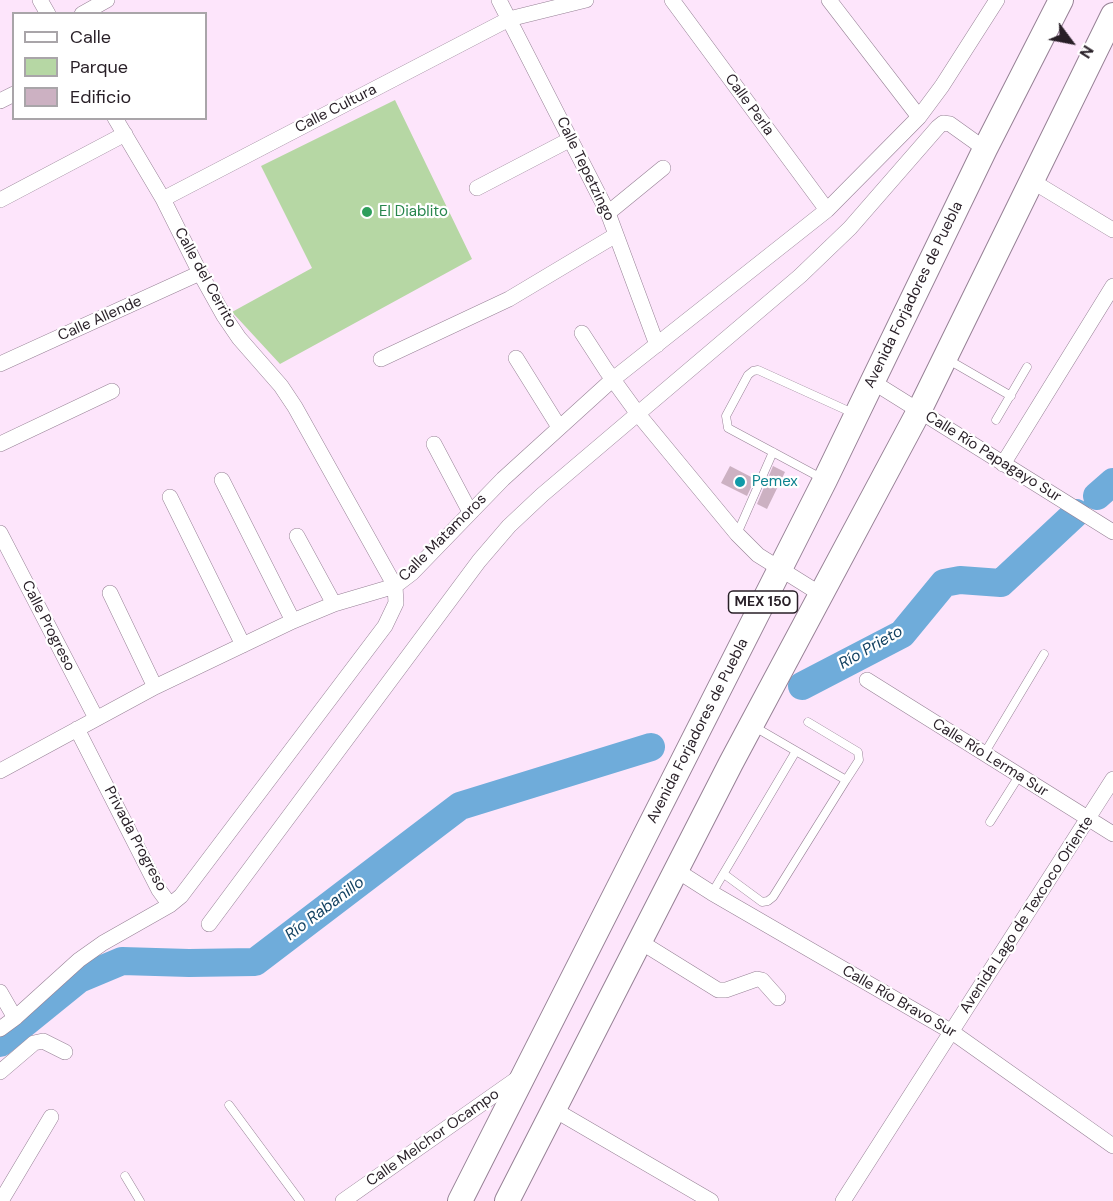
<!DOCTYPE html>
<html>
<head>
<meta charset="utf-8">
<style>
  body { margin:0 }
  #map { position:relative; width:1113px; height:1201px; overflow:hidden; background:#fde5fb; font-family:"DM Sans",sans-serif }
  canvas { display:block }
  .legend { position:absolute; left:12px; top:12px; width:195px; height:108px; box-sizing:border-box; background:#fff; border:2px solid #a9a5a9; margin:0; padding:8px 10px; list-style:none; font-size:18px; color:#281f27 }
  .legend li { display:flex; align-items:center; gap:12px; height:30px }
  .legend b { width:30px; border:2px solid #a9a5a9 }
  .north { position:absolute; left:1041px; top:12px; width:60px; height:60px; -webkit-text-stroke:4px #fff; paint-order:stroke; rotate:122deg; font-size:16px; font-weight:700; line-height:24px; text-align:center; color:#281f27 }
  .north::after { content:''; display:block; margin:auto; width:21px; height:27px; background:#281f27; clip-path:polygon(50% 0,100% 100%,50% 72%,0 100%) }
</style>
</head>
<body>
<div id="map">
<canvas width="1113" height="1201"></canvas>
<ul class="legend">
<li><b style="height:8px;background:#fff"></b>Calle</li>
<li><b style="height:16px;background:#b6d7a4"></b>Parque</li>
<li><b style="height:16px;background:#ccb1c2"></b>Edificio</li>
</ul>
<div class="north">N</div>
</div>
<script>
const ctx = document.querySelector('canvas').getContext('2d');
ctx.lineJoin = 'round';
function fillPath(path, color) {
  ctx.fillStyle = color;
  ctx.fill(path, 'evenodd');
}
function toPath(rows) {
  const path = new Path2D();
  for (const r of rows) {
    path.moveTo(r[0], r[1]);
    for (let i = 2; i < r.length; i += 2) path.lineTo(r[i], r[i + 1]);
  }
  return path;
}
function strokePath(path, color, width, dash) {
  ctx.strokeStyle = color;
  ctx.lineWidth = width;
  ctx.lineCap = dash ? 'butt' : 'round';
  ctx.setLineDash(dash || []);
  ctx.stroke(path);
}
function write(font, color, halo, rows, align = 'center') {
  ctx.font = font + ' "DM Sans",sans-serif';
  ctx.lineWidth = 4.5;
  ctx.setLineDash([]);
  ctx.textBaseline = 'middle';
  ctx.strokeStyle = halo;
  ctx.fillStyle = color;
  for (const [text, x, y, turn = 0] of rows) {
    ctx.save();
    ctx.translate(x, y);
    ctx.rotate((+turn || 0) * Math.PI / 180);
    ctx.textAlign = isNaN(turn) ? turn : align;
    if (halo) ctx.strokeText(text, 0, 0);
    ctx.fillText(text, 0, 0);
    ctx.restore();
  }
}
const green = toPath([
  [395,100,472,259,280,364,232,312,312,268,261,166]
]);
const river = toPath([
  [1097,496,1113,482],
  [802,686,902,634,944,583,960,580,1001,583,1076,513],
  [0,1043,79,979,122,961,189,963,255,962,460,806,651,747]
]);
const building = toPath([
  [730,466,755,479,747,496,721,483],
  [773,466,785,472,767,509,757,504]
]);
const lane = toPath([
  [947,359,1011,396],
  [996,420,1027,367],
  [823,479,728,428,726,416,748,375,753,371,758,370,855,414],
  [737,534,773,452],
  [808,722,858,752,859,760,846,780],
  [984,754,1044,654],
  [990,822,1019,776],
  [724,874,762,902,768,901,773,897,846,780,796,751],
  [712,893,796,751,753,726],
  [229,1105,300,1201],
  [125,1176,140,1201]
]);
const street = toPath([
  [40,0,48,14],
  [499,0,608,213,657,345],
  [672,0,827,210],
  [829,0,919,117],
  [82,14,107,0],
  [0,101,14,94],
  [1032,181,1113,230],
  [477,188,571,139],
  [163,199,509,19,586,0],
  [0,200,125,134],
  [608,213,663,168],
  [582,333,606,370,638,414,737,534,758,555,822,595],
  [516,358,559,427],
  [381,359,509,299,616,235],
  [0,364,200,273],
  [873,382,1113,532],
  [0,444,112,391],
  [434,444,470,512],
  [1003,464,1113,286],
  [222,480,293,621],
  [170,497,243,645],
  [0,533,96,718],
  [297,536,334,604],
  [110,593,155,687],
  [867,680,1113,834],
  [77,729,159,890,170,905],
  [0,771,155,687,293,621,334,604,395,586,412,573,503,479,612,380,827,210,919,117,942,86,997,0],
  [676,870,712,893,952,1032,1113,1146],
  [209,924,479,561,509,526,542,495,800,276,850,228,938,127,943,123,950,124,985,149],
  [639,941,718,990,726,990,757,979,762,980,778,998],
  [0,992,15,1018],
  [0,1029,15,1018,79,960,103,943,170,905,181,896,385,626,396,603,395,586,295,407,281,386,239,338,224,316,200,273,163,199,115,118],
  [0,1072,34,1043,43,1041,65,1052],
  [553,1109,711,1201],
  [1,1201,51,1117],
  [343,1201,521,1076],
  [843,1201,1113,779]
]);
const primary = toPath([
  [460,1201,825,480,985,149,1061,0],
  [507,1201,731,763,919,411,1113,15]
]);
const markers = [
  [367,212,6,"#2e9e5b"],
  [740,482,6,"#0f9aa8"]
];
const shields = [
  [763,602,69]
];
const shieldNames = [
  ["MEX 150",763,602]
];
const streetNames = [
  ["Calle Perla",749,105,54],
  ["Calle Cultura",336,109,-27],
  ["Calle Tepetzingo",585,169,64],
  ["Calle del Cerrito",205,278,61],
  ["Avenida Forjadores de Puebla",914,295,-64],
  ["Calle Allende",100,319,-24],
  ["Calle Río Papagayo Sur",993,457,32],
  ["Calle Matamoros",443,538,-45],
  ["Calle Progreso",48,626,63],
  ["Avenida Forjadores de Puebla",698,731,-63],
  ["Calle Río Lerma Sur",990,758,32],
  ["Privada Progreso",135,839,62],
  ["Avenida Lago de Texcoco Oriente",1027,915,-57],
  ["Calle Río Bravo Sur",899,1002,30],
  ["Calle Melchor Ocampo",433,1138,-35]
];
const leisureNames = [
  ["El Diablito",379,212]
];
const cultureNames = [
  ["Pemex",752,482]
];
const waterNames = [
  ["Río Prieto",871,648,-30],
  ["Río Rabanillo",325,909,-37]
];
fillPath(green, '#b6d7a4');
strokePath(river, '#6facda', 28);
fillPath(building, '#ccb1c2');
strokePath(lane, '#968195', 9);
strokePath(street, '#968195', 16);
strokePath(primary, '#968195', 26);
strokePath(lane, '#fff', 8);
strokePath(street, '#fff', 15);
strokePath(primary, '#fff', 24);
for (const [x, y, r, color] of markers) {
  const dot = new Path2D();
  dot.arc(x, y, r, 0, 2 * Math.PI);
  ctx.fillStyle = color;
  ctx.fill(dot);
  strokePath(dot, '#fff', 2);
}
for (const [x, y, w] of shields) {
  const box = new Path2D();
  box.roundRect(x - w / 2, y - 11, w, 22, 4.5);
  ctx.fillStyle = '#fff';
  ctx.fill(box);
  strokePath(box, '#281f27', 1.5);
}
write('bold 14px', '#281f27', null, shieldNames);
write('15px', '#281f27', '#fff', streetNames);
write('15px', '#27864d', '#fff', leisureNames, 'left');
write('15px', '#0d838f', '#fff', cultureNames, 'left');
write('italic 16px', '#124161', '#fff', waterNames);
</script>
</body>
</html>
